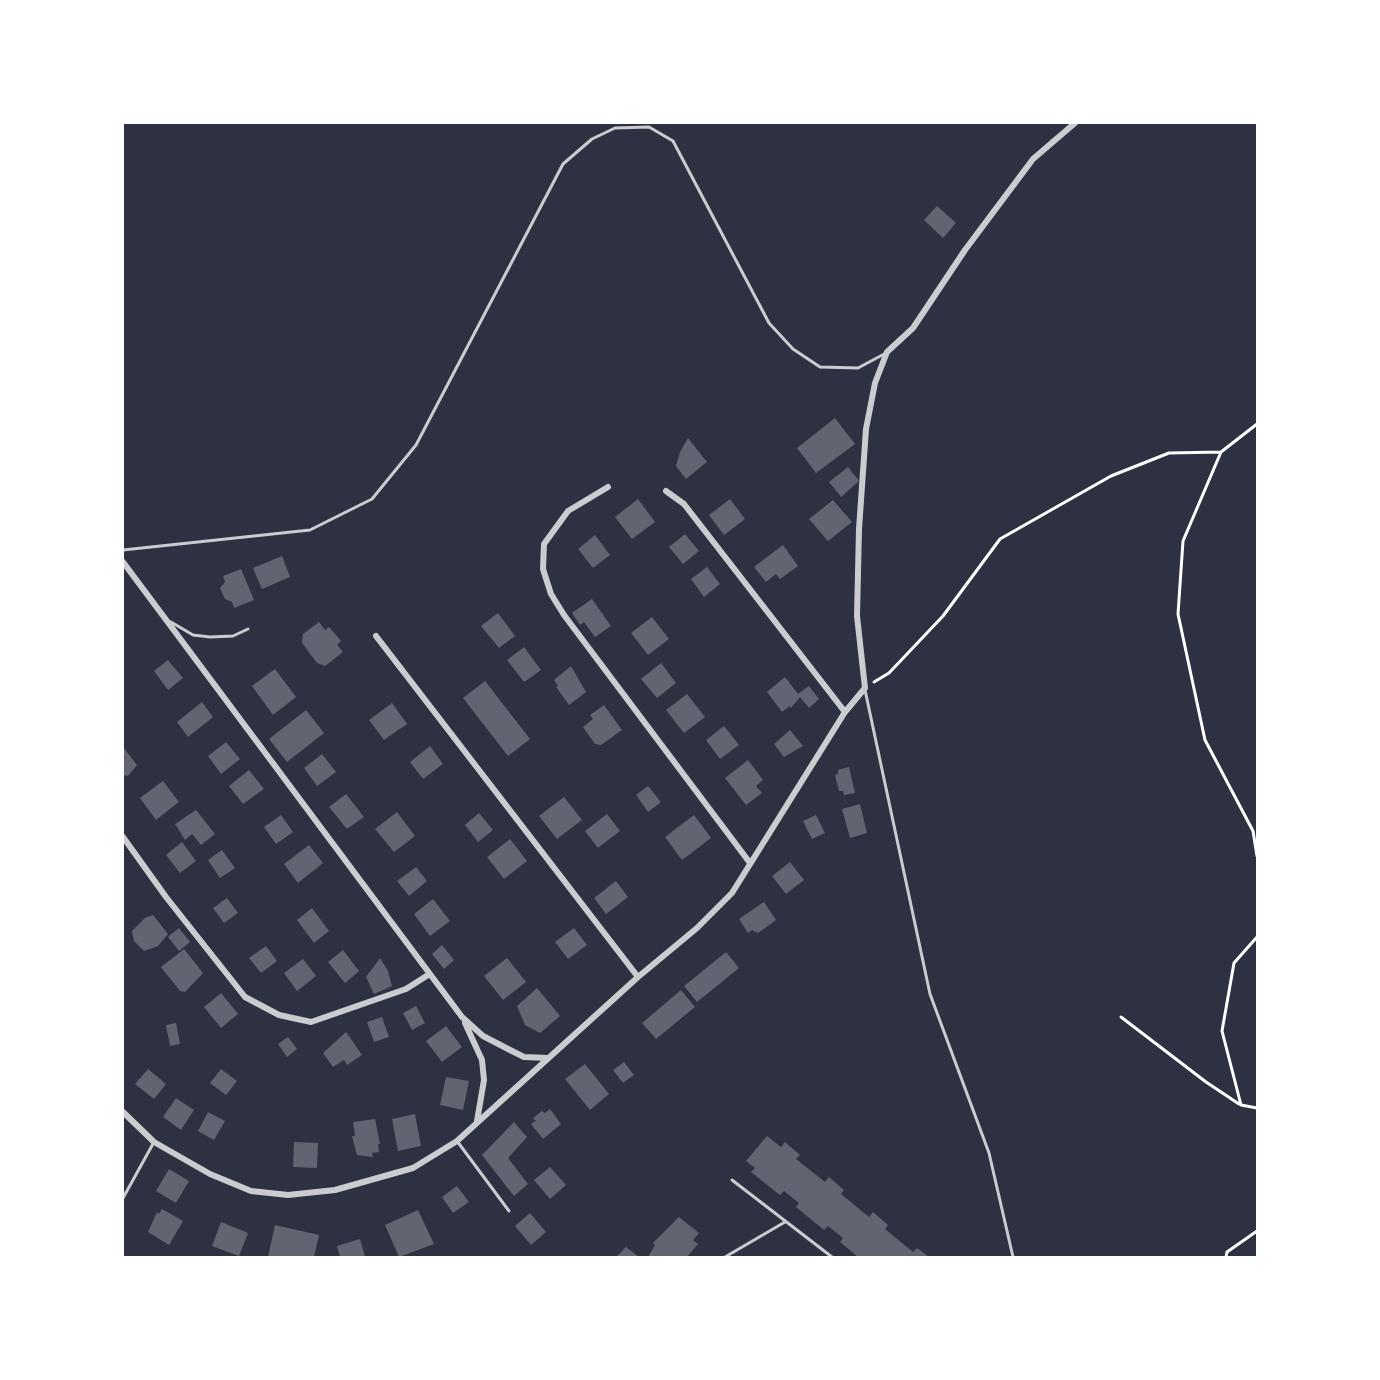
<!DOCTYPE html>
<html>
<head>
<meta charset="utf-8">
<style>
  body { margin:0 }
  #map { position:relative; width:1380px; height:1380px; overflow:hidden; background:#2d3142; font-family:"Alegreya Sans",sans-serif }
  canvas { display:block }
  .frame { position:absolute; inset:0; border:124px solid #fff; pointer-events:none }
</style>
</head>
<body>
<div id="map">
<canvas width="1380" height="1380"></canvas>
<div class="frame"></div>
</div>
<script>
const ctx = document.querySelector('canvas').getContext('2d');
ctx.lineJoin = 'round';
function fillPath(path, color) {
  ctx.fillStyle = color;
  ctx.fill(path, 'evenodd');
}
function toPath(rows) {
  const path = new Path2D();
  for (const r of rows) {
    path.moveTo(r[0], r[1]);
    for (let i = 2; i < r.length; i += 2) path.lineTo(r[i], r[i + 1]);
  }
  return path;
}
function strokePath(path, color, width, dash) {
  ctx.strokeStyle = color;
  ctx.lineWidth = width;
  ctx.lineCap = dash ? 'butt' : 'round';
  ctx.setLineDash(dash || []);
  ctx.stroke(path);
}
const building = toPath([
  [937,206,956,223,943,238,924,220],
  [835,418,855,444,816,473,797,448],
  [688,438,707,462,686,479,676,466,680,452],
  [848,467,859,481,841,497,829,482],
  [638,499,655,522,632,539,615,517],
  [730,499,745,519,724,535,709,515],
  [833,500,852,522,828,541,809,519],
  [685,534,699,551,683,564,669,547],
  [595,535,610,555,593,568,578,549],
  [783,545,798,566,780,579,776,574,766,582,754,567],
  [282,556,290,577,262,589,253,568],
  [707,567,720,584,704,597,691,579],
  [241,569,254,600,234,608,232,602,225,599,220,588,225,582,223,576],
  [592,599,611,626,595,637,584,622,580,625,572,613],
  [498,613,515,636,499,648,481,626],
  [652,617,669,639,648,655,631,633],
  [319,622,325,630,329,627,341,641,337,645,343,652,325,666,317,663,302,643,303,634],
  [524,647,541,670,524,682,507,660],
  [168,660,183,678,168,690,154,671],
  [661,663,676,683,657,698,641,679],
  [571,666,586,692,569,705,556,687,558,686,554,680],
  [275,669,296,697,273,715,252,686],
  [785,677,798,694,809,686,819,699,809,708,800,697,791,708,790,706,782,712,767,692],
  [485,681,530,739,508,756,463,698],
  [687,694,705,717,684,733,666,710],
  [202,702,213,717,188,737,177,722],
  [392,703,407,724,384,740,369,720],
  [604,705,622,730,601,745,595,744,583,727,593,719,590,715],
  [306,710,324,733,287,762,269,739],
  [724,726,739,745,720,759,706,740],
  [790,730,803,746,784,757,774,744],
  [226,742,240,759,221,774,208,756],
  [430,746,443,764,423,779,410,762],
  [123,747,137,765,128,776,123,775],
  [322,754,336,772,317,786,304,768],
  [748,760,763,780,756,786,762,793,746,805,725,778],
  [849,767,855,793,844,795,843,791,839,791,835,775,838,774,838,770],
  [249,770,264,789,243,804,229,786],
  [163,781,179,802,156,820,140,798],
  [648,786,661,802,648,812,636,795],
  [346,794,364,817,347,829,329,807],
  [564,797,582,820,557,839,539,816],
  [860,804,867,833,850,838,842,809],
  [196,810,215,834,201,845,192,834,185,840,175,824],
  [397,812,415,836,394,852,375,829],
  [479,813,493,830,478,842,465,825],
  [607,814,620,831,598,848,585,831],
  [281,815,293,832,276,844,264,827],
  [694,815,711,838,682,860,665,837],
  [816,815,825,833,812,839,803,821],
  [510,839,527,861,504,879,487,857],
  [182,842,196,861,180,873,166,855],
  [309,845,323,863,298,883,284,864],
  [222,850,235,868,220,878,208,860],
  [790,862,804,880,786,894,772,876],
  [416,867,427,881,409,896,397,881],
  [616,881,628,897,606,914,594,898],
  [227,898,238,913,224,923,213,908],
  [433,899,450,921,430,936,414,914],
  [764,902,776,920,758,933,752,930,748,933,739,919],
  [312,908,329,931,314,943,297,920],
  [153,915,168,934,158,946,144,951,134,941,132,931,145,918],
  [179,928,190,942,179,951,168,937],
  [574,928,587,945,568,959,555,942],
  [442,945,454,960,444,969,432,954],
  [266,946,277,961,261,973,249,958],
  [184,949,203,973,185,992,180,991,161,967],
  [343,950,359,971,345,983,328,962],
  [726,952,739,968,697,1002,684,986],
  [380,958,388,971,392,986,374,994,366,977],
  [507,958,526,982,503,1000,484,976],
  [303,959,316,976,297,991,284,973],
  [537,988,560,1016,540,1033,525,1025,517,1006],
  [681,990,695,1007,656,1039,642,1023],
  [221,993,238,1014,221,1028,204,1007],
  [416,1006,425,1023,412,1030,403,1013],
  [382,1017,389,1037,374,1042,367,1022],
  [176,1023,180,1044,170,1046,166,1025],
  [446,1026,462,1047,442,1062,426,1041],
  [346,1032,362,1055,347,1065,344,1060,333,1067,323,1053],
  [288,1037,297,1049,287,1057,278,1044],
  [624,1062,634,1075,623,1083,613,1070],
  [585,1064,609,1094,590,1110,565,1079],
  [148,1069,166,1084,154,1099,135,1084],
  [221,1069,237,1081,226,1095,210,1083],
  [446,1077,469,1081,463,1110,440,1105],
  [176,1098,194,1110,181,1130,163,1117],
  [550,1109,561,1124,543,1139,531,1124,536,1121,533,1118,542,1111,545,1113],
  [208,1112,225,1121,214,1140,198,1131],
  [415,1114,421,1146,398,1151,392,1119],
  [375,1119,380,1144,378,1144,379,1152,372,1153,373,1157,357,1155,352,1136,355,1136,353,1122],
  [514,1122,527,1137,508,1158,528,1184,514,1196,482,1155],
  [767,1136,781,1147,785,1142,800,1155,796,1159,825,1182,829,1177,844,1190,841,1194,869,1217,873,1212,888,1225,885,1229,913,1252,917,1248,929,1257,858,1257,840,1242,843,1238,828,1226,824,1230,796,1207,799,1203,784,1191,780,1195,751,1172,755,1168,746,1161],
  [294,1142,318,1143,317,1168,293,1167],
  [550,1167,566,1185,550,1199,534,1180],
  [169,1169,189,1181,176,1203,156,1191],
  [457,1186,469,1202,453,1213,442,1197],
  [162,1209,183,1221,169,1245,148,1232,157,1212,159,1214],
  [418,1210,434,1244,399,1257,385,1225],
  [530,1213,546,1232,531,1245,515,1226],
  [679,1217,699,1233,693,1240,698,1244,687,1257,648,1257,655,1245,653,1243],
  [221,1222,248,1233,239,1256,212,1246],
  [275,1225,319,1235,314,1257,268,1257],
  [360,1239,365,1257,340,1257,337,1246],
  [626,1247,639,1257,616,1257]
]);
const path = toPath([
  [1257,424,1221,452,1183,541,1178,614,1205,740,1253,831,1257,856],
  [874,682,889,673,943,616,1000,539,1111,476,1169,453,1221,452],
  [1257,937,1234,963,1222,1031,1241,1105,1257,1108],
  [1121,1017,1206,1082,1239,1104],
  [1226,1257,1227,1252,1257,1231]
]);
const service = toPath([
  [123,550,310,530,372,499,416,445,563,164,592,139,615,128,649,127,673,141,769,323,793,349,820,367,858,368,886,353],
  [171,622,193,635,210,637,233,636,248,629],
  [865,690,930,994,989,1153,1013,1257],
  [457,1141,509,1211],
  [732,1180,832,1257],
  [123,1198,154,1142],
  [725,1257,785,1222]
]);
const minor = toPath([
  [608,487,568,511,544,544,543,569,551,594,564,615,750,863],
  [666,491,684,504,845,712],
  [123,562,462,1017,483,1036,510,1050,524,1057,548,1058],
  [376,636,638,977],
  [123,837,166,897,245,997,279,1015,311,1022,406,989,428,975],
  [465,1023,482,1060,484,1080,477,1121],
  [123,1112,154,1142,210,1174,251,1191,288,1195,335,1190,413,1168,457,1141,638,977,697,928,732,893,845,712,865,688,857,616,859,529,866,429,875,383,887,352,913,328,965,250,1033,159,1075,123]
]);
fillPath(building, '#626471');
strokePath(path, '#fff', 3);
strokePath(service, '#caccd0', 3);
strokePath(minor, '#caccd0', 6);
</script>
</body>
</html>
